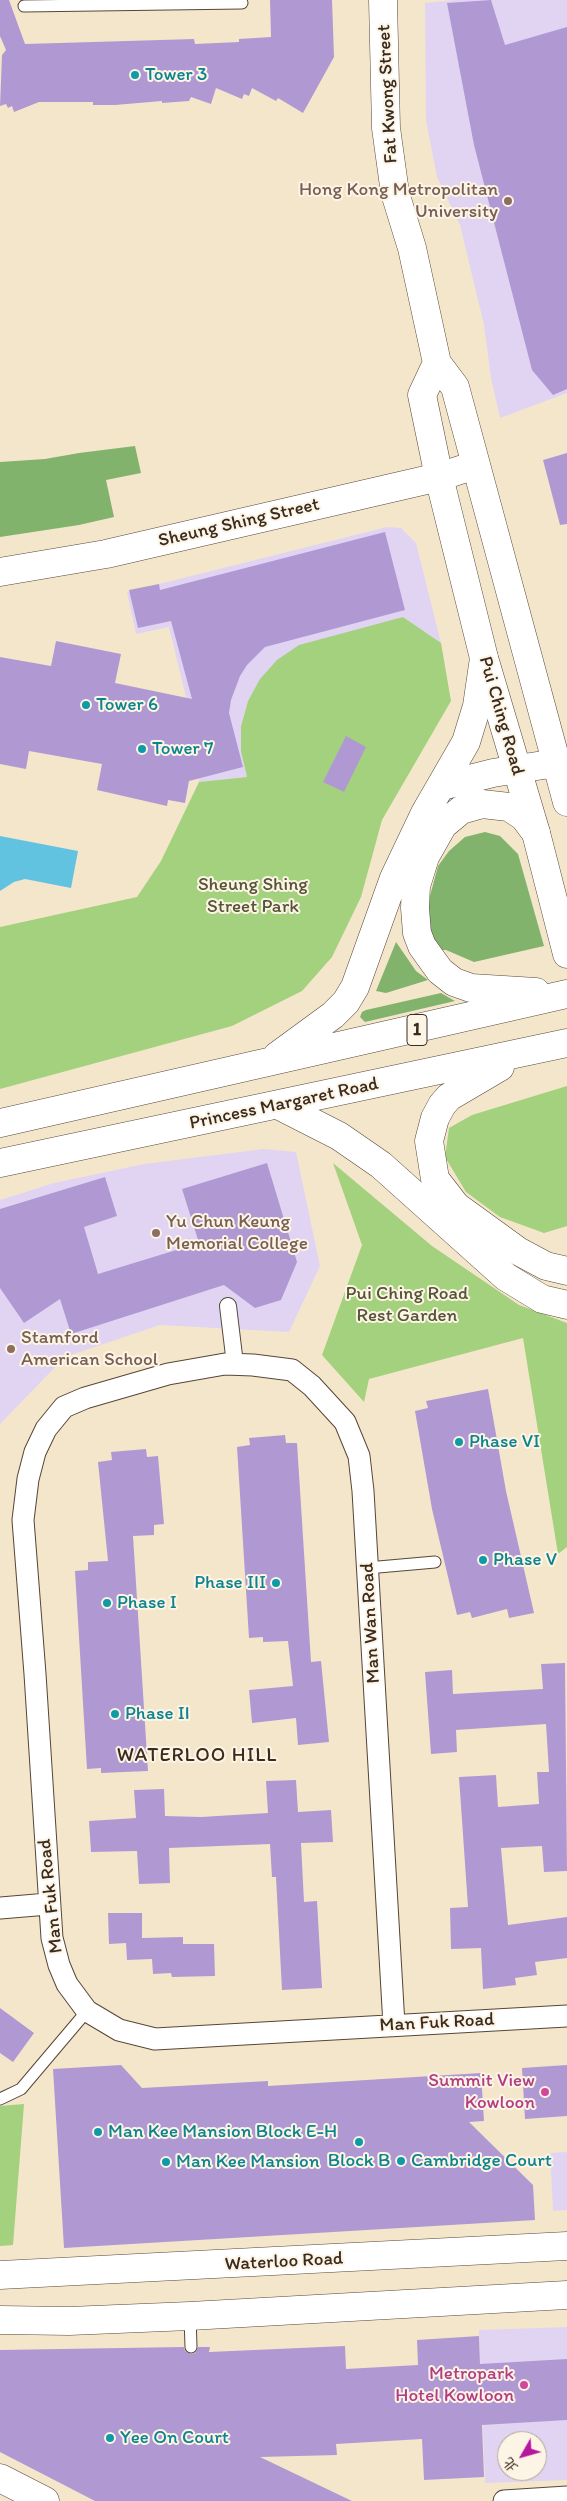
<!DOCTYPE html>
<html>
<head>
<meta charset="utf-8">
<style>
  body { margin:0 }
  #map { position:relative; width:567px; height:2501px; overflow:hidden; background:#f4e6cb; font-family:Itim,"LXGW WenKai TC",sans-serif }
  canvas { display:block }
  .north { position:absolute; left:497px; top:2431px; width:50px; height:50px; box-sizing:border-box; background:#fcf5e5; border:1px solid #afa495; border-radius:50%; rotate:232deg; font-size:14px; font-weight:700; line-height:20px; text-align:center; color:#3b2a1e }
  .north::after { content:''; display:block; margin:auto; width:18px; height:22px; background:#b5179e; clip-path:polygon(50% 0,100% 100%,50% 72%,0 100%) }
</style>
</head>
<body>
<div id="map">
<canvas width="567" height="2501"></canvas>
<div class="north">北</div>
</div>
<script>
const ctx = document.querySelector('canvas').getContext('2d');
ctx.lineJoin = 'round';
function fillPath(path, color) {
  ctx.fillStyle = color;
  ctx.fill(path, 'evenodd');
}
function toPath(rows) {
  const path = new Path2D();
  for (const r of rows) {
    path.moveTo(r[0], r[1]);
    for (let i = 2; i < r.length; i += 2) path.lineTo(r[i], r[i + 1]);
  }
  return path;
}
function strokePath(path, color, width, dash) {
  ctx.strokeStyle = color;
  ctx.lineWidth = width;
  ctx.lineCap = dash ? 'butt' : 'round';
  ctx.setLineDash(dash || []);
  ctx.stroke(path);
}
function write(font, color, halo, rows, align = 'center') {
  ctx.font = font + ' Itim,sans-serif';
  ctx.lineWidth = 4;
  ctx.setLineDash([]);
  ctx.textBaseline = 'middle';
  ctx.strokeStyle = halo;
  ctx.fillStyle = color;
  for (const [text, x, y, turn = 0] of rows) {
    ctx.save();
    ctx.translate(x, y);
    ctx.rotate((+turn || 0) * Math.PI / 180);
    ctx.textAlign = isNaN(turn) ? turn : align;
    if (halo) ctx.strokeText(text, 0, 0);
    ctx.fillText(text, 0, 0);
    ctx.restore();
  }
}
const built = toPath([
  [456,0,567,0,567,393,500,418,491,378,484,325,460,225,437,177,426,120,425,3],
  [387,527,401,528,416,543,441,643,403,617,248,701,241,726,241,752,247,777,199,782,195,734,169,627,136,634,127,592],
  [264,1149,296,1152,320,1266,289,1332,160,1325,65,1357,0,1424,0,1200,54,1183,144,1164],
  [567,2152,567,2210,553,2211,550,2153],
  [567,2327,567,2480,485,2483,479,2330],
  [507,2441,537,2441,537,2471,507,2471]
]);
const green = toPath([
  [403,617,441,643,451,701,382,820,361,897,332,957,302,991,232,1026,0,1089,0,927,137,897,161,861,199,782,247,777,241,752,241,726,248,701,260,679,277,660,299,645],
  [567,1086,567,1226,544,1233,500,1217,466,1192,445,1157,449,1128,472,1115],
  [333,1163,432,1246,519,1305,567,1323,567,1547,558,1554,523,1338,369,1379,364,1402,322,1355,362,1245],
  [24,2104,13,2245,0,2246,0,2106]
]);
const forest = toPath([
  [135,446,141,473,106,480,114,517,79,525,0,537,0,462,45,459,79,453],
  [485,832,500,836,518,854,544,946,474,962,446,950,439,950,426,929,430,896,438,866,449,851,465,837],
  [396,942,416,971,428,980,386,993,376,991],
  [441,993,455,1001,365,1022,360,1017,362,1012,366,1010]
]);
const water = toPath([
  [0,836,78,851,71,888,25,879,14,882,0,891]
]);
const building = toPath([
  [0,0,9,0,25,44,194,39,195,44,239,42,239,39,271,37,270,0,332,0,334,57,303,113,278,98,276,101,252,88,249,96,244,94,242,99,216,88,211,104,191,97,189,101,162,103,162,101,115,105,93,105,93,102,39,102,14,112,12,106,8,108,6,104,0,106,2,55,6,50,0,36],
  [491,0,505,45,567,27,567,389,553,395,532,370,474,145,447,3],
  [567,453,567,524,560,525,543,460],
  [385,532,405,610,265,647,247,665,240,676,231,700,229,713,243,767,189,781,185,803,168,800,167,806,97,790,102,764,29,751,26,769,0,764,0,657,51,666,56,641,121,654,115,683,192,699,171,621,138,628,129,590,159,584,160,590],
  [346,736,366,747,344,792,323,782],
  [267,1163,297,1262,281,1300,255,1308,224,1285,71,1334,60,1299,24,1323,0,1288,0,1209,105,1177,117,1216,84,1227,98,1274,199,1243,182,1189],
  [488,1389,506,1491,534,1613,509,1618,507,1609,472,1618,470,1612,457,1615,432,1509,415,1411,428,1408,426,1401],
  [285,1435,286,1443,297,1443,311,1662,321,1661,329,1742,298,1745,296,1718,252,1723,249,1690,293,1686,288,1641,263,1642,263,1637,249,1638,237,1447,250,1445,249,1438],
  [146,1449,147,1457,158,1456,164,1524,154,1525,154,1535,133,1536,148,1771,101,1773,101,1768,87,1769,75,1571,88,1570,88,1562,108,1561,98,1462,112,1460,111,1452],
  [565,1663,567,1871,544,1872,542,1846,501,1848,508,1925,567,1917,567,1958,535,1962,537,1975,515,1978,516,1985,483,1989,481,1948,451,1949,450,1908,468,1907,459,1777,496,1775,498,1807,539,1804,537,1772,549,1772,546,1724,456,1730,457,1752,431,1754,425,1672,452,1670,453,1694,543,1689,541,1664],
  [296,1780,298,1812,331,1810,333,1842,301,1843,304,1902,317,1901,322,1988,282,1990,276,1877,272,1877,270,1844,169,1848,170,1883,139,1884,137,1851,91,1852,89,1821,136,1818,134,1790,164,1789,165,1816,201,1817,268,1813,266,1781],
  [108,1913,142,1913,142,1938,183,1937,183,1944,214,1944,215,1976,172,1977,171,1973,153,1974,152,1959,127,1960,126,1943,109,1944],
  [0,2008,34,2033,13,2062,0,2053],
  [121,2065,142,2088,268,2081,268,2086,481,2073,484,2121,469,2122,533,2185,535,2220,64,2248,53,2069],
  [567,2065,567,2116,525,2119,522,2068],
  [479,2336,480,2364,567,2359,567,2420,482,2425,484,2477,424,2480,422,2439,336,2444,337,2455,260,2457,352,2501,95,2501,0,2452,0,2350,184,2347,185,2351,191,2354,195,2353,198,2347,210,2347,209,2352,345,2346,346,2369,418,2365,417,2340]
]);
const service = toPath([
  [24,6,242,3],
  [367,1568,435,1562],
  [0,2099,21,2089,87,2011],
  [190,2316,191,2347]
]);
const pedestrian = toPath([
  [228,1306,235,1364]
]);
const minor = toPath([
  [0,1908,48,1904],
  [394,2025,363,1491,359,1456,345,1422,312,1386,292,1370,253,1365,225,1364,168,1374,85,1398,64,1407,46,1429,35,1452,28,1479,23,1520,35,1674,52,1938,59,1965,67,1984,87,2011,119,2030,155,2039,567,2016],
  [504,2501,567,2497]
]);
const tertiary = toPath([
  [0,572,106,554,439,477,475,465]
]);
const secondary = toPath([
  [383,0,386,128,395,193,412,248,437,363,455,387,567,802],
  [437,363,422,395,439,477,484,658,536,833,567,954],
  [0,2478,45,2501]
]);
const primary = toPath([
  [280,1106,339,1136,381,1165,506,1277,542,1299,567,1305],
  [0,2275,567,2246],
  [0,2320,69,2321,190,2316,567,2295]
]);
const trunk = toPath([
  [442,786,493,773,556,763],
  [536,992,471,988,454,982,440,971,422,946,417,933,415,908,416,886,425,857,443,825,461,810,482,804,509,807,524,817,536,833],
  [277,1056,333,1015,346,1002,355,987,394,878,425,813,466,742,477,706,484,658],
  [500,1067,449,1097,442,1105,435,1118,429,1141,435,1179,456,1206,518,1251,546,1266,567,1271],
  [0,1123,567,994],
  [0,1163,567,1043]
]);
const markers = [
  [135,75,5,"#0f9aa8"],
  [508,201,5,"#8d6e63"],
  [86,705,5,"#0f9aa8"],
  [142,749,5,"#0f9aa8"],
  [156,1233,5,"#8d6e63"],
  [11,1349,5,"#8d6e63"],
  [459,1442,5,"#0f9aa8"],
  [483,1560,5,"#0f9aa8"],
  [276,1583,5,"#0f9aa8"],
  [107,1603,5,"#0f9aa8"],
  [115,1714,5,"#0f9aa8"],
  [545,2092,5,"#d1479c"],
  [98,2132,5,"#0f9aa8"],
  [359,2142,5,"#0f9aa8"],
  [401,2161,5,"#0f9aa8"],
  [166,2162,5,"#0f9aa8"],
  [524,2385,5,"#d1479c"],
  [110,2438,5,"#0f9aa8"]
];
const shields = [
  [417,1030,20]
];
const shieldNames = [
  ["1",417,1030]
];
const cultureNames = [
  ["Tower 3",145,75],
  ["Tower 6",96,705],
  ["Tower 7",152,749],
  ["Phase VI",469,1442],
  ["Phase V",493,1560],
  ["Phase III",266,1583,"right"],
  ["Phase I",117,1603],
  ["Phase II",125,1714],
  ["Man Kee Mansion Block E-H",108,2132],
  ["Block B",359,2161,"center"],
  ["Cambridge Court",411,2161],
  ["Man Kee Mansion",176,2162],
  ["Yee On Court",120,2438]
];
const streetNames = [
  ["Fat Kwong Street",388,94,-93],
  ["Sheung Shing Street",239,523,-13],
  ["Pui Ching Road",501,716,74],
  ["Princess Margaret Road",284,1104,-12],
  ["Man Wan Road",371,1623,-93],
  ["Man Fuk Road",51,1896,-96],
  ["Man Fuk Road",437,2023,-3],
  ["Waterloo Road",284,2262,-3]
];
const educationNames = [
  ["Hong Kong Metropolitan",498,190,"right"],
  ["University",498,212,"right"],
  ["Yu Chun Keung",166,1222],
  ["Memorial College",166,1244],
  ["Stamford",21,1338],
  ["American School",21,1360]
];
const parkNames = [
  ["Sheung Shing",253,885],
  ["Street Park",253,907],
  ["Pui Ching Road",407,1294],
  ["Rest Garden",407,1316]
];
const hotelNames = [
  ["Summit View",535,2081],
  ["Kowloon",535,2103],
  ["Metropark",514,2374],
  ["Hotel Kowloon",514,2396]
];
const neighbourhoodNames = [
  ["WATERLOO HILL",197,1756]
];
fillPath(built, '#e1d4f3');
fillPath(green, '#a3d17e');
fillPath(forest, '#82b36d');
fillPath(water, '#62c3e0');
fillPath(building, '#b099d3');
strokePath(service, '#574638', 13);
strokePath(pedestrian, '#574638', 18);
strokePath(minor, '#574638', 23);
strokePath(tertiary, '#574638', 29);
strokePath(secondary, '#574638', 29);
strokePath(primary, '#574638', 29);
strokePath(trunk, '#574638', 29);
strokePath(service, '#fff', 11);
strokePath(pedestrian, '#fff', 16);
strokePath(minor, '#fff', 21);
strokePath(tertiary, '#fff', 28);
strokePath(secondary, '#fff', 28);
strokePath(primary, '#fff', 28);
strokePath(trunk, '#fff', 28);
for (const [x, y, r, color] of markers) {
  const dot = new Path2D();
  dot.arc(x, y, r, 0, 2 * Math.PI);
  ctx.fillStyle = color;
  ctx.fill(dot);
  strokePath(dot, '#fcf5e5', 2);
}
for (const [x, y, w] of shields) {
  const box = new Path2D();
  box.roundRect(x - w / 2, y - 15.5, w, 31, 4);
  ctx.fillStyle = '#fcf5e5';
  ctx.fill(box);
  strokePath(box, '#3b2a1e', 1);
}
write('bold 18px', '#3b2a1e', null, shieldNames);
write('19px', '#0d838f', '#fcf5e5', cultureNames, 'left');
write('19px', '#3b2a1e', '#fcf5e5', streetNames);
write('19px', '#785e54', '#fcf5e5', educationNames, 'left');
write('19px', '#555436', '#fcf5e5', parkNames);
write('19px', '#b23c85', '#fcf5e5', hotelNames, 'right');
ctx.letterSpacing = '1px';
write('20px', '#3b2a1e', '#fcf5e5', neighbourhoodNames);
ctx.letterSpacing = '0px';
</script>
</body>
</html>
